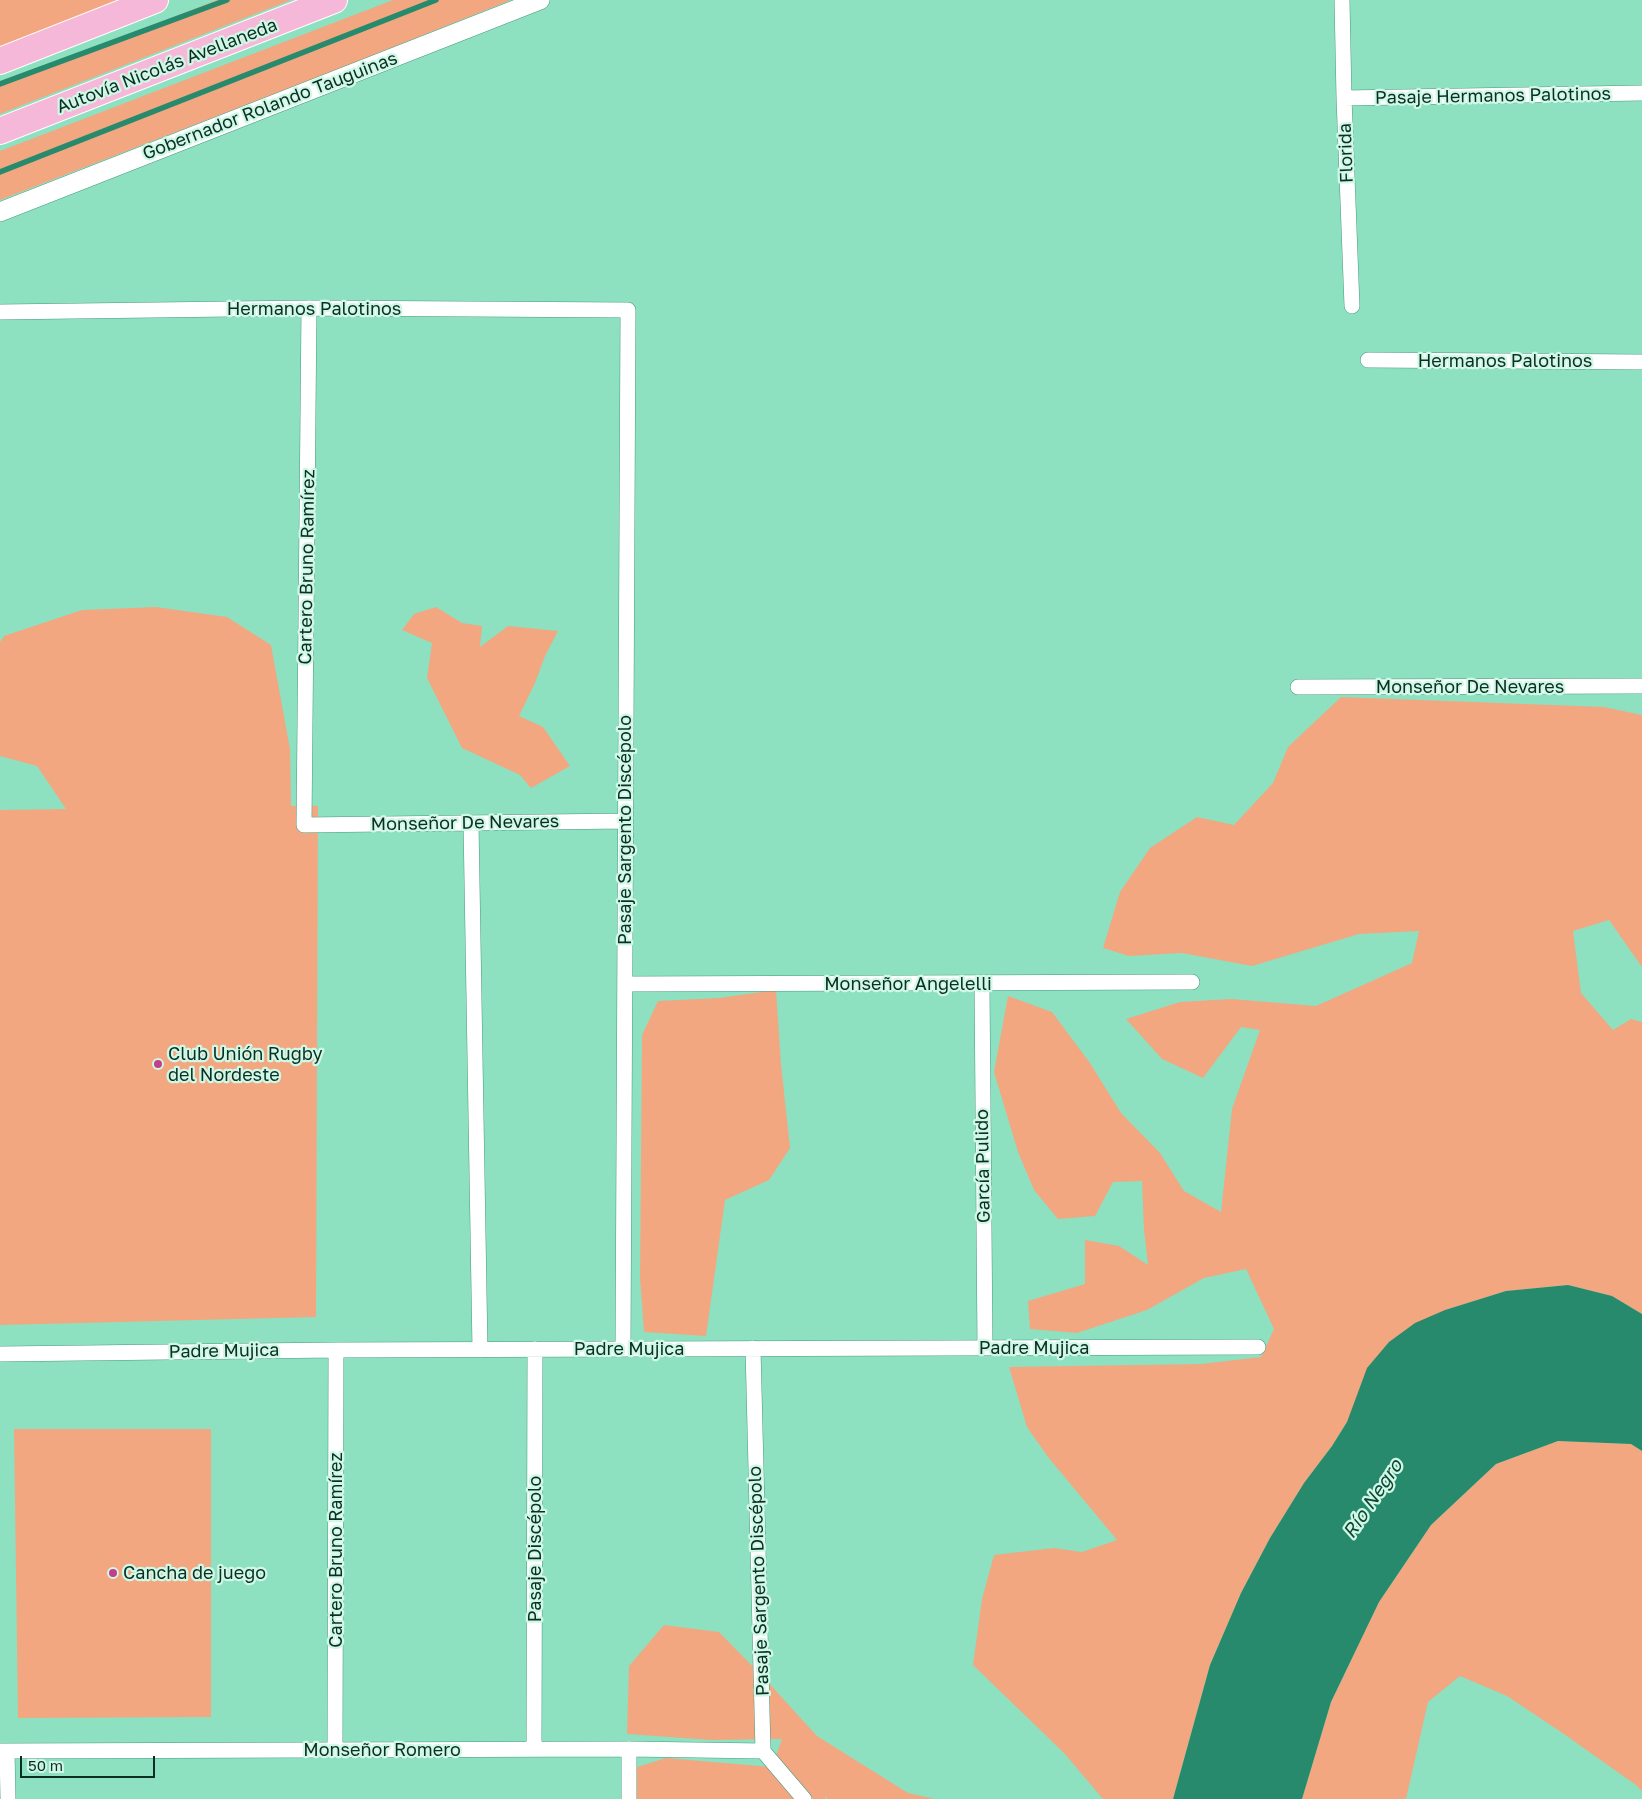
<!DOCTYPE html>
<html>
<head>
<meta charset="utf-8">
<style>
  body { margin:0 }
  #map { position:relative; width:1642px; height:1799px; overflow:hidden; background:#8de1c1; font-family:"Golos Text",sans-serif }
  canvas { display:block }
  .scale { position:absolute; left:20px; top:1756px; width:135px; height:22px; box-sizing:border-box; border:2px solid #0b2f23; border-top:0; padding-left:6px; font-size:15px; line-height:18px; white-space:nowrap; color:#0b2f23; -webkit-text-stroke:4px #d0f8e7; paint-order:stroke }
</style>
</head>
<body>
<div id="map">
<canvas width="1642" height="1799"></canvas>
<div class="scale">50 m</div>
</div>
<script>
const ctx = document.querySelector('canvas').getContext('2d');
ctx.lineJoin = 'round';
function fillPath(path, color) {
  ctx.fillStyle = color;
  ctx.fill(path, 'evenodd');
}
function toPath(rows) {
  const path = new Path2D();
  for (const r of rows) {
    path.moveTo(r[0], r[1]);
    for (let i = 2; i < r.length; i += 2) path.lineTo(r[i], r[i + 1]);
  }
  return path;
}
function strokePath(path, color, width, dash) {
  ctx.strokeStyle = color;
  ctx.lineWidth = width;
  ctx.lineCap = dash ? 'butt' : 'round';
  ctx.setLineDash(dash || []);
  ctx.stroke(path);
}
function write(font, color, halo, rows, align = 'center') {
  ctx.font = font + ' "Golos Text",sans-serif';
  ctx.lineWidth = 4.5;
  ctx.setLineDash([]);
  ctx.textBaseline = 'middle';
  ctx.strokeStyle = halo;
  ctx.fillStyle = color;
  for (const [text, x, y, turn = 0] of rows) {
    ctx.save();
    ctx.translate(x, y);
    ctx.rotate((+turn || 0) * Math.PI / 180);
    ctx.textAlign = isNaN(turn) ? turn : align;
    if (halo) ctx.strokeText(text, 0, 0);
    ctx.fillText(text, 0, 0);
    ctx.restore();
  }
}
const green = toPath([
  [0,0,123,0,0,49],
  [217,0,291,0,0,114,0,85],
  [393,0,511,0,336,70,0,200,0,151],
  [156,607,227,617,271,645,290,749,291,806,318,806,316,1317,0,1325,0,810,66,809,37,766,0,756,0,642,4,636,82,610],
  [436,607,462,623,482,626,480,647,508,626,558,631,545,656,535,683,519,716,543,727,570,766,531,788,520,775,462,748,427,678,432,643,402,630,414,614],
  [1341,697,1604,707,1642,715,1642,967,1609,920,1573,931,1581,993,1613,1030,1631,1019,1642,1022,1642,1314,1612,1296,1568,1285,1506,1291,1445,1310,1358,1396,1347,1422,1332,1446,1304,1483,1270,1538,1241,1593,1210,1665,1173,1799,1103,1799,1064,1753,973,1665,982,1599,994,1555,1054,1548,1082,1552,1117,1540,1048,1457,1027,1427,1009,1367,1201,1364,1261,1357,1274,1329,1246,1269,1204,1278,1147,1310,1077,1333,1030,1329,1028,1301,1085,1284,1085,1240,1119,1246,1148,1265,1144,1230,1142,1181,1113,1182,1095,1216,1058,1219,1034,1190,1018,1152,994,1072,1008,996,1052,1012,1090,1063,1121,1113,1160,1153,1184,1191,1221,1212,1232,1109,1260,1030,1241,1027,1203,1078,1162,1059,1126,1019,1180,1002,1231,999,1316,1006,1412,963,1419,931,1359,934,1252,966,1182,953,1129,956,1103,948,1120,892,1150,848,1197,817,1234,825,1273,783,1288,747],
  [776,990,781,1064,790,1148,769,1180,725,1200,706,1336,644,1332,640,1278,642,1035,658,1001,719,998],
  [14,1429,211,1429,211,1717,18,1718],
  [1558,1441,1631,1444,1642,1451,1642,1791,1636,1785,1561,1732,1507,1696,1460,1676,1428,1702,1406,1799,1302,1799,1331,1702,1379,1602,1431,1525,1496,1464],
  [664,1625,719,1632,766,1680,817,1736,908,1793,935,1799,827,1799,826,1796,825,1799,633,1799,624,1771,666,1758,772,1767,782,1739,712,1740,627,1734,629,1666]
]);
const water = toPath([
  [1568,1285,1612,1296,1642,1314,1642,1451,1631,1444,1558,1441,1496,1464,1431,1525,1379,1602,1331,1702,1302,1799,1173,1799,1210,1665,1241,1593,1270,1538,1304,1483,1332,1446,1347,1422,1367,1368,1389,1342,1415,1323,1445,1310,1506,1291]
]);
const stream = toPath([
  [0,84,227,0],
  [0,172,436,0]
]);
const minor = toPath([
  [1342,0,1344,98,1352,306],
  [1344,98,1642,93],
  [309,308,304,825,625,821],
  [0,312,309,308,628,310,623,1349],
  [1368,360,1642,362],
  [1298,687,1642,686],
  [471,823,480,1350],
  [982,983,985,1348],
  [625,984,1192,982],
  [753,1348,763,1751,804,1799],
  [0,1354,336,1350,1258,1347],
  [534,1749,535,1349],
  [335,1750,336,1350],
  [0,1751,629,1749,763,1751],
  [7,1751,8,1799],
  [629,1799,629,1749]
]);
const tertiary = toPath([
  [0,212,540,0]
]);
const trunk = toPath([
  [0,61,155,0],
  [0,131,334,0]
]);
const markers = [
  [158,1064,5,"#c1408b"],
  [113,1573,5,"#c1408b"]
];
const streetNames = [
  ["Autovía Nicolás Avellaneda",167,66,-21],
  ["Pasaje Hermanos Palotinos",1493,96,-1],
  ["Gobernador Rolando Tauguinas",270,106,-21],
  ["Florida",1346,153,-92],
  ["Hermanos Palotinos",314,309],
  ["Hermanos Palotinos",1505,361],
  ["Cartero Bruno Ramírez",307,567,-89],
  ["Monseñor De Nevares",1470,687],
  ["Monseñor De Nevares",465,823,-1],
  ["Pasaje Sargento Discépolo",625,830,-90],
  ["Monseñor Angelelli",908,984],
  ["García Pulido",983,1166,-91],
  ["Padre Mujica",1034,1348],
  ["Padre Mujica",629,1349],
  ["Padre Mujica",224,1351,-1],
  ["Pasaje Discépolo",535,1549,-90],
  ["Cartero Bruno Ramírez",336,1550,-90],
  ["Pasaje Sargento Discépolo",759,1581,-92],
  ["Monseñor Romero",382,1750]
];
const poiNames = [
  ["Club Unión Rugby",168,1054],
  ["del Nordeste",168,1075],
  ["Cancha de juego",123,1573]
];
const waterNames = [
  ["Río Negro",1373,1499,-56]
];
fillPath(green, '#f2a781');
fillPath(water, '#288a6c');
strokePath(stream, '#288a6c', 5.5);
strokePath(minor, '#479b7e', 16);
strokePath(tertiary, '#479b7e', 20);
strokePath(trunk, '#fff', 28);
strokePath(minor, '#fff', 15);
strokePath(tertiary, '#fff', 19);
strokePath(trunk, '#f6b8d8', 26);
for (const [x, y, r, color] of markers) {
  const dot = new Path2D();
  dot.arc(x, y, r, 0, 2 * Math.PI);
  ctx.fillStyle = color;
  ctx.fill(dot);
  strokePath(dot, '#d0f8e7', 2);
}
write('18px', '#0b2f23', '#d0f8e7', streetNames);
write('18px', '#0b2f23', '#d0f8e7', poiNames, 'left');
write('italic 19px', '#0f4535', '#d0f8e7', waterNames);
</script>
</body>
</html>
